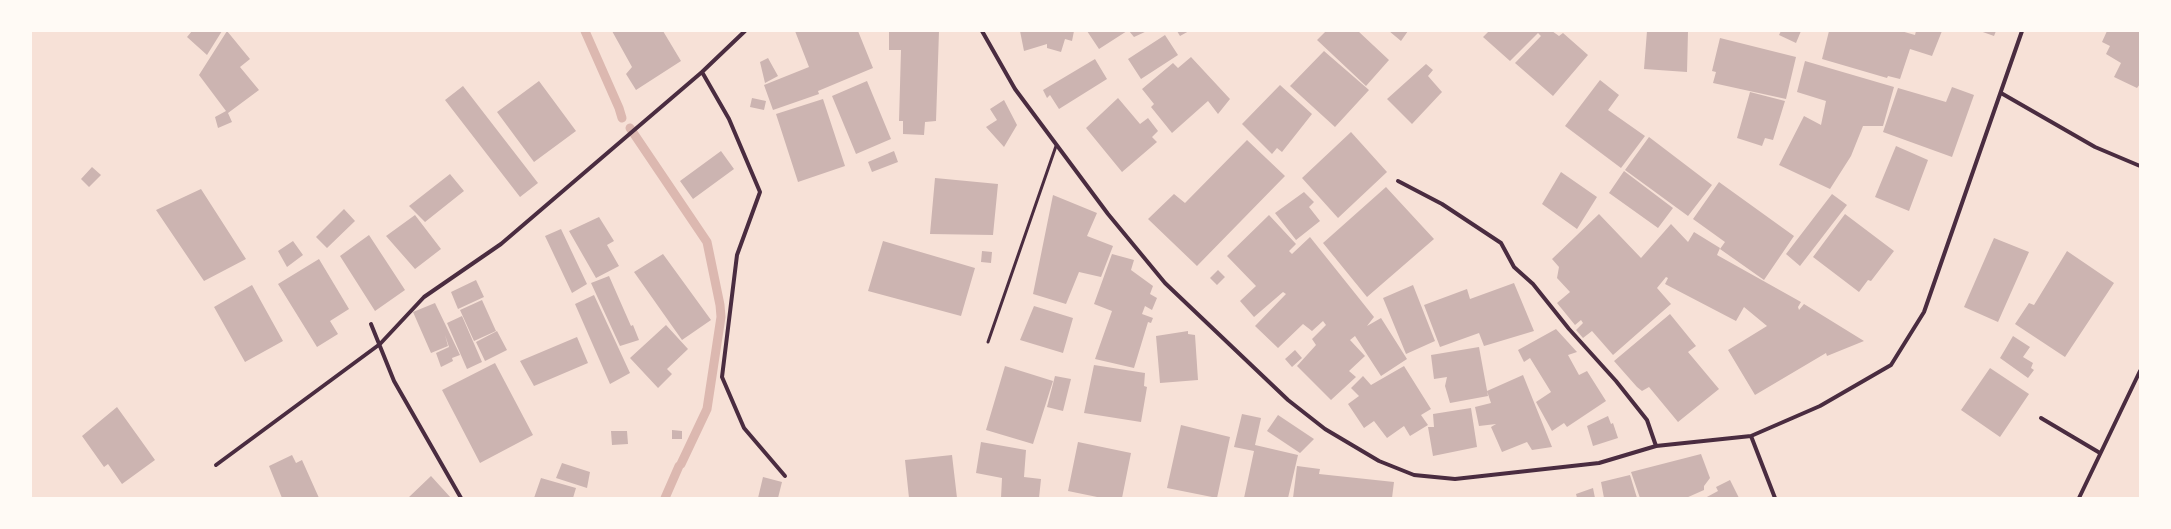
<!DOCTYPE html>
<html>
<head>
<meta charset="utf-8">
<style>
  body { margin:0 }
  #map { position:relative; width:2171px; height:529px; overflow:hidden; background:#f7e1d7; font-family:Lato,sans-serif }
  canvas { display:block }
  .frame { position:absolute; inset:0; border:32px solid #fffaf5; pointer-events:none }
</style>
</head>
<body>
<div id="map">
<canvas width="2171" height="529"></canvas>
<div class="frame"></div>
</div>
<script>
const ctx = document.querySelector('canvas').getContext('2d');
ctx.lineJoin = 'round';
function toPath(rows) {
  const path = new Path2D();
  for (const r of rows) {
    path.moveTo(r[0], r[1]);
    for (let i = 2; i < r.length; i += 2) path.lineTo(r[i], r[i + 1]);
  }
  return path;
}
function strokePath(path, color, width, dash) {
  ctx.strokeStyle = color;
  ctx.lineWidth = width;
  ctx.lineCap = dash ? 'butt' : 'round';
  ctx.setLineDash(dash || []);
  ctx.stroke(path);
}
function fillPath(path, color) {
  ctx.fillStyle = color;
  ctx.fill(path, 'evenodd');
}
const stream = toPath([
  [585,31,619,108,622,118],
  [630,128,707,242,720,305,721,317,707,409,681,464],
  [665,498,679,466]
]);
const building = toPath([
  [192,31,222,31,207,55,187,37],
  [227,31,250,59,240,67,259,90,228,113,232,122,218,128,215,117,226,111,199,75],
  [612,31,663,31,681,61,636,90,626,74,632,67],
  [795,31,858,31,873,68,818,91,819,94,773,110,764,85,809,67],
  [889,31,939,31,936,121,925,122,924,135,903,134,903,121,899,121,901,50,889,50],
  [1020,31,1074,31,1072,41,1065,39,1061,52,1047,48,1047,44,1024,51],
  [1087,31,1127,31,1099,49],
  [1129,31,1147,31,1134,37],
  [1177,31,1189,31,1180,36],
  [1326,31,1358,31,1389,60,1366,86,1317,40],
  [1389,31,1408,31,1401,41],
  [1489,31,1552,31,1559,36,1563,33,1588,55,1553,96,1515,63,1541,36,1538,33,1510,61,1483,37],
  [1647,31,1688,31,1687,72,1644,69],
  [1781,31,1801,31,1796,43,1779,35],
  [1829,31,1901,31,1915,35,1916,31,1942,31,1932,56,1910,49,1900,79,1888,76,1887,78,1822,59],
  [1980,31,1996,31,1994,36],
  [2107,31,2140,31,2140,84,2137,88,2114,77,2121,63,2106,54,2110,46,2102,42],
  [1165,35,1178,55,1141,79,1128,59],
  [1720,38,1796,57,1786,99,1713,83,1716,72,1712,71],
  [1324,51,1369,90,1335,127,1290,86],
  [1191,57,1230,99,1218,114,1208,101,1172,133,1151,107,1154,104,1142,89,1173,63,1178,68],
  [768,58,778,76,765,83,760,62],
  [1095,59,1107,79,1059,109,1050,95,1047,98,1043,90],
  [1805,61,1894,87,1883,126,1863,126,1851,156,1830,189,1779,165,1804,116,1821,125,1826,101,1797,92],
  [1426,64,1433,70,1428,76,1442,92,1412,124,1387,99],
  [1600,80,1619,95,1608,110,1645,136,1621,168,1565,126],
  [539,81,576,131,534,162,497,112],
  [867,81,891,139,856,154,832,96],
  [1280,85,1312,114,1282,152,1277,148,1272,154,1242,124],
  [463,86,538,183,520,197,445,100],
  [1952,87,1974,95,1952,157,1883,132,1898,88,1946,102],
  [1750,92,1785,101,1773,140,1765,138,1762,146,1737,138],
  [752,98,766,101,764,110,750,107],
  [1118,98,1140,124,1148,118,1158,131,1152,137,1157,142,1122,172,1086,128],
  [823,99,845,166,798,182,776,114],
  [1004,100,1017,125,1004,147,986,127,997,120,990,109],
  [1351,132,1387,172,1338,218,1302,178],
  [1649,137,1712,185,1688,216,1625,170],
  [1247,140,1285,176,1197,266,1148,219,1174,194,1185,203],
  [1896,146,1928,160,1909,211,1875,197],
  [721,151,734,169,693,199,680,181],
  [894,151,898,162,872,172,868,162],
  [92,167,101,175,89,187,81,179],
  [1624,171,1673,208,1658,228,1609,193],
  [1561,172,1597,197,1577,229,1542,204],
  [450,174,464,191,425,222,409,206],
  [935,178,998,184,993,235,930,234],
  [1719,182,1794,236,1764,280,1720,249,1725,242,1693,219],
  [1386,187,1434,239,1367,297,1323,243],
  [201,189,246,259,204,281,156,210],
  [1304,192,1314,202,1309,207,1320,221,1296,240,1275,213],
  [1832,194,1847,205,1800,266,1786,254],
  [1053,195,1097,213,1087,236,1113,246,1101,277,1079,272,1066,304,1033,294],
  [344,209,355,221,327,248,316,237],
  [1599,214,1641,258,1671,224,1688,242,1694,232,1720,248,1717,255,1801,302,1798,307,1799,310,1804,304,1864,341,1827,356,1826,353,1755,395,1728,350,1767,326,1744,307,1736,321,1665,284,1668,278,1666,277,1657,288,1671,304,1613,355,1592,331,1583,338,1576,330,1583,323,1581,320,1575,325,1557,303,1570,292,1557,278,1559,267,1552,259],
  [1845,214,1894,251,1871,281,1868,280,1859,292,1813,257],
  [415,215,441,249,415,269,386,236],
  [1269,215,1296,244,1289,251,1292,254,1310,237,1374,317,1367,326,1381,318,1407,359,1381,376,1355,336,1350,340,1365,356,1349,371,1356,377,1331,400,1297,366,1316,345,1312,339,1326,325,1323,321,1312,331,1303,324,1278,348,1255,326,1286,294,1283,292,1254,317,1240,301,1256,286,1227,256],
  [599,217,614,241,607,245,619,266,596,278,569,231],
  [561,229,587,284,572,293,545,236],
  [369,235,405,290,375,311,340,256],
  [1994,238,2029,252,1998,322,1964,307],
  [293,241,303,255,287,267,278,251],
  [883,241,975,268,961,316,868,291],
  [982,251,992,252,991,263,981,262],
  [2067,251,2114,283,2065,357,2015,324,2029,303,2034,305],
  [663,254,711,320,682,340,634,272],
  [1112,254,1134,260,1131,270,1153,286,1150,294,1157,298,1152,310,1145,306,1142,314,1153,318,1151,323,1148,322,1134,368,1095,359,1112,311,1094,304],
  [319,259,349,309,330,321,338,334,317,347,278,284],
  [1218,270,1225,277,1217,285,1210,278],
  [609,276,631,326,633,325,639,340,620,346,591,283],
  [476,280,484,297,458,309,451,292],
  [1514,283,1534,331,1484,346,1479,333,1440,347,1424,305,1467,289,1470,299],
  [252,285,283,341,245,362,214,307],
  [1413,285,1435,341,1406,354,1383,298],
  [594,295,630,373,610,384,575,304],
  [482,300,496,331,474,341,460,310],
  [435,303,460,355,452,358,453,361,441,367,436,353,449,347,445,335,448,346,431,353,413,312],
  [1034,306,1073,318,1063,353,1020,340],
  [1670,314,1696,346,1688,352,1719,389,1678,422,1649,387,1642,391,1637,387,1614,361],
  [462,316,482,362,467,369,447,323],
  [666,325,688,349,667,369,672,374,658,388,630,358],
  [1556,329,1577,352,1568,355,1579,375,1587,371,1606,401,1567,427,1564,423,1552,431,1536,402,1551,392,1530,358,1524,362,1518,350],
  [497,331,507,350,485,361,476,342],
  [1188,331,1188,334,1195,335,1198,380,1160,383,1156,336],
  [2013,336,2030,347,2023,357,2033,363,2031,368,2034,370,2028,378,2000,358],
  [577,337,588,363,534,386,520,361],
  [1479,347,1488,396,1450,403,1445,386,1447,377,1434,379,1431,355],
  [1295,350,1302,358,1292,367,1285,359],
  [495,363,533,435,480,463,442,390],
  [1094,365,1145,373,1144,386,1147,387,1141,422,1084,413],
  [1005,366,1053,381,1033,444,986,430],
  [1404,366,1431,409,1421,415,1428,425,1410,436,1404,426,1387,438,1374,421,1364,428,1348,404,1359,396,1351,388,1363,376,1371,385],
  [1990,368,2029,394,2000,437,1961,410],
  [1523,375,1552,447,1532,450,1527,442,1502,452,1491,427,1496,424,1479,426,1475,407,1491,403,1487,391],
  [1055,376,1071,379,1063,411,1047,407],
  [117,407,155,460,122,484,108,464,104,467,82,436],
  [1471,408,1477,447,1433,456,1428,427,1434,427,1433,414],
  [1242,414,1261,418,1255,445,1298,455,1288,498,1244,498,1254,451,1234,447],
  [1278,415,1314,439,1300,453,1267,431],
  [1608,416,1611,424,1613,423,1618,438,1593,446,1587,426],
  [1181,425,1230,437,1217,498,1167,488],
  [672,430,682,431,682,439,672,439],
  [611,431,627,431,628,444,612,445],
  [981,442,1026,450,1024,477,1041,479,1039,498,1001,498,1002,478,976,473],
  [1078,442,1131,453,1122,498,1102,498,1068,491],
  [1701,454,1710,478,1704,486,1704,490,1686,498,1640,498,1631,472],
  [292,455,296,463,302,460,319,498,282,498,269,466],
  [952,455,957,498,909,498,905,460],
  [562,463,590,472,587,488,556,478],
  [1297,466,1320,469,1319,474,1394,482,1392,498,1293,498],
  [1630,475,1637,498,1604,498,1601,482],
  [431,476,451,498,408,498],
  [763,477,782,482,778,498,758,498],
  [541,478,576,488,573,498,534,498],
  [1730,480,1739,498,1705,498,1718,491,1716,487],
  [1593,488,1595,498,1577,498,1576,494]
]);
const service = toPath([
  [988,342,1056,146]
]);
const minor = toPath([
  [982,31,1015,89,1108,214,1165,283,1288,400,1325,429,1379,461,1414,475,1455,479,1599,463,1656,446,1751,436,1820,406,1891,365,1924,312,2022,31],
  [702,72,729,119,760,192,737,255,722,377,744,428,785,476],
  [2001,93,2095,147,2140,166],
  [1398,181,1442,204,1501,243,1514,267,1533,284,1569,329,1616,381,1647,420,1656,446],
  [371,324,394,381,461,498],
  [2041,418,2100,453],
  [1751,436,1775,498],
  [216,465,380,344,424,297,501,244,702,72,745,31],
  [2079,498,2140,371]
]);
strokePath(stream, '#dcb8b0', 9);
fillPath(building, '#ccb4b1');
strokePath(service, '#4a2c40', 3);
strokePath(minor, '#4a2c40', 4);
</script>
</body>
</html>
